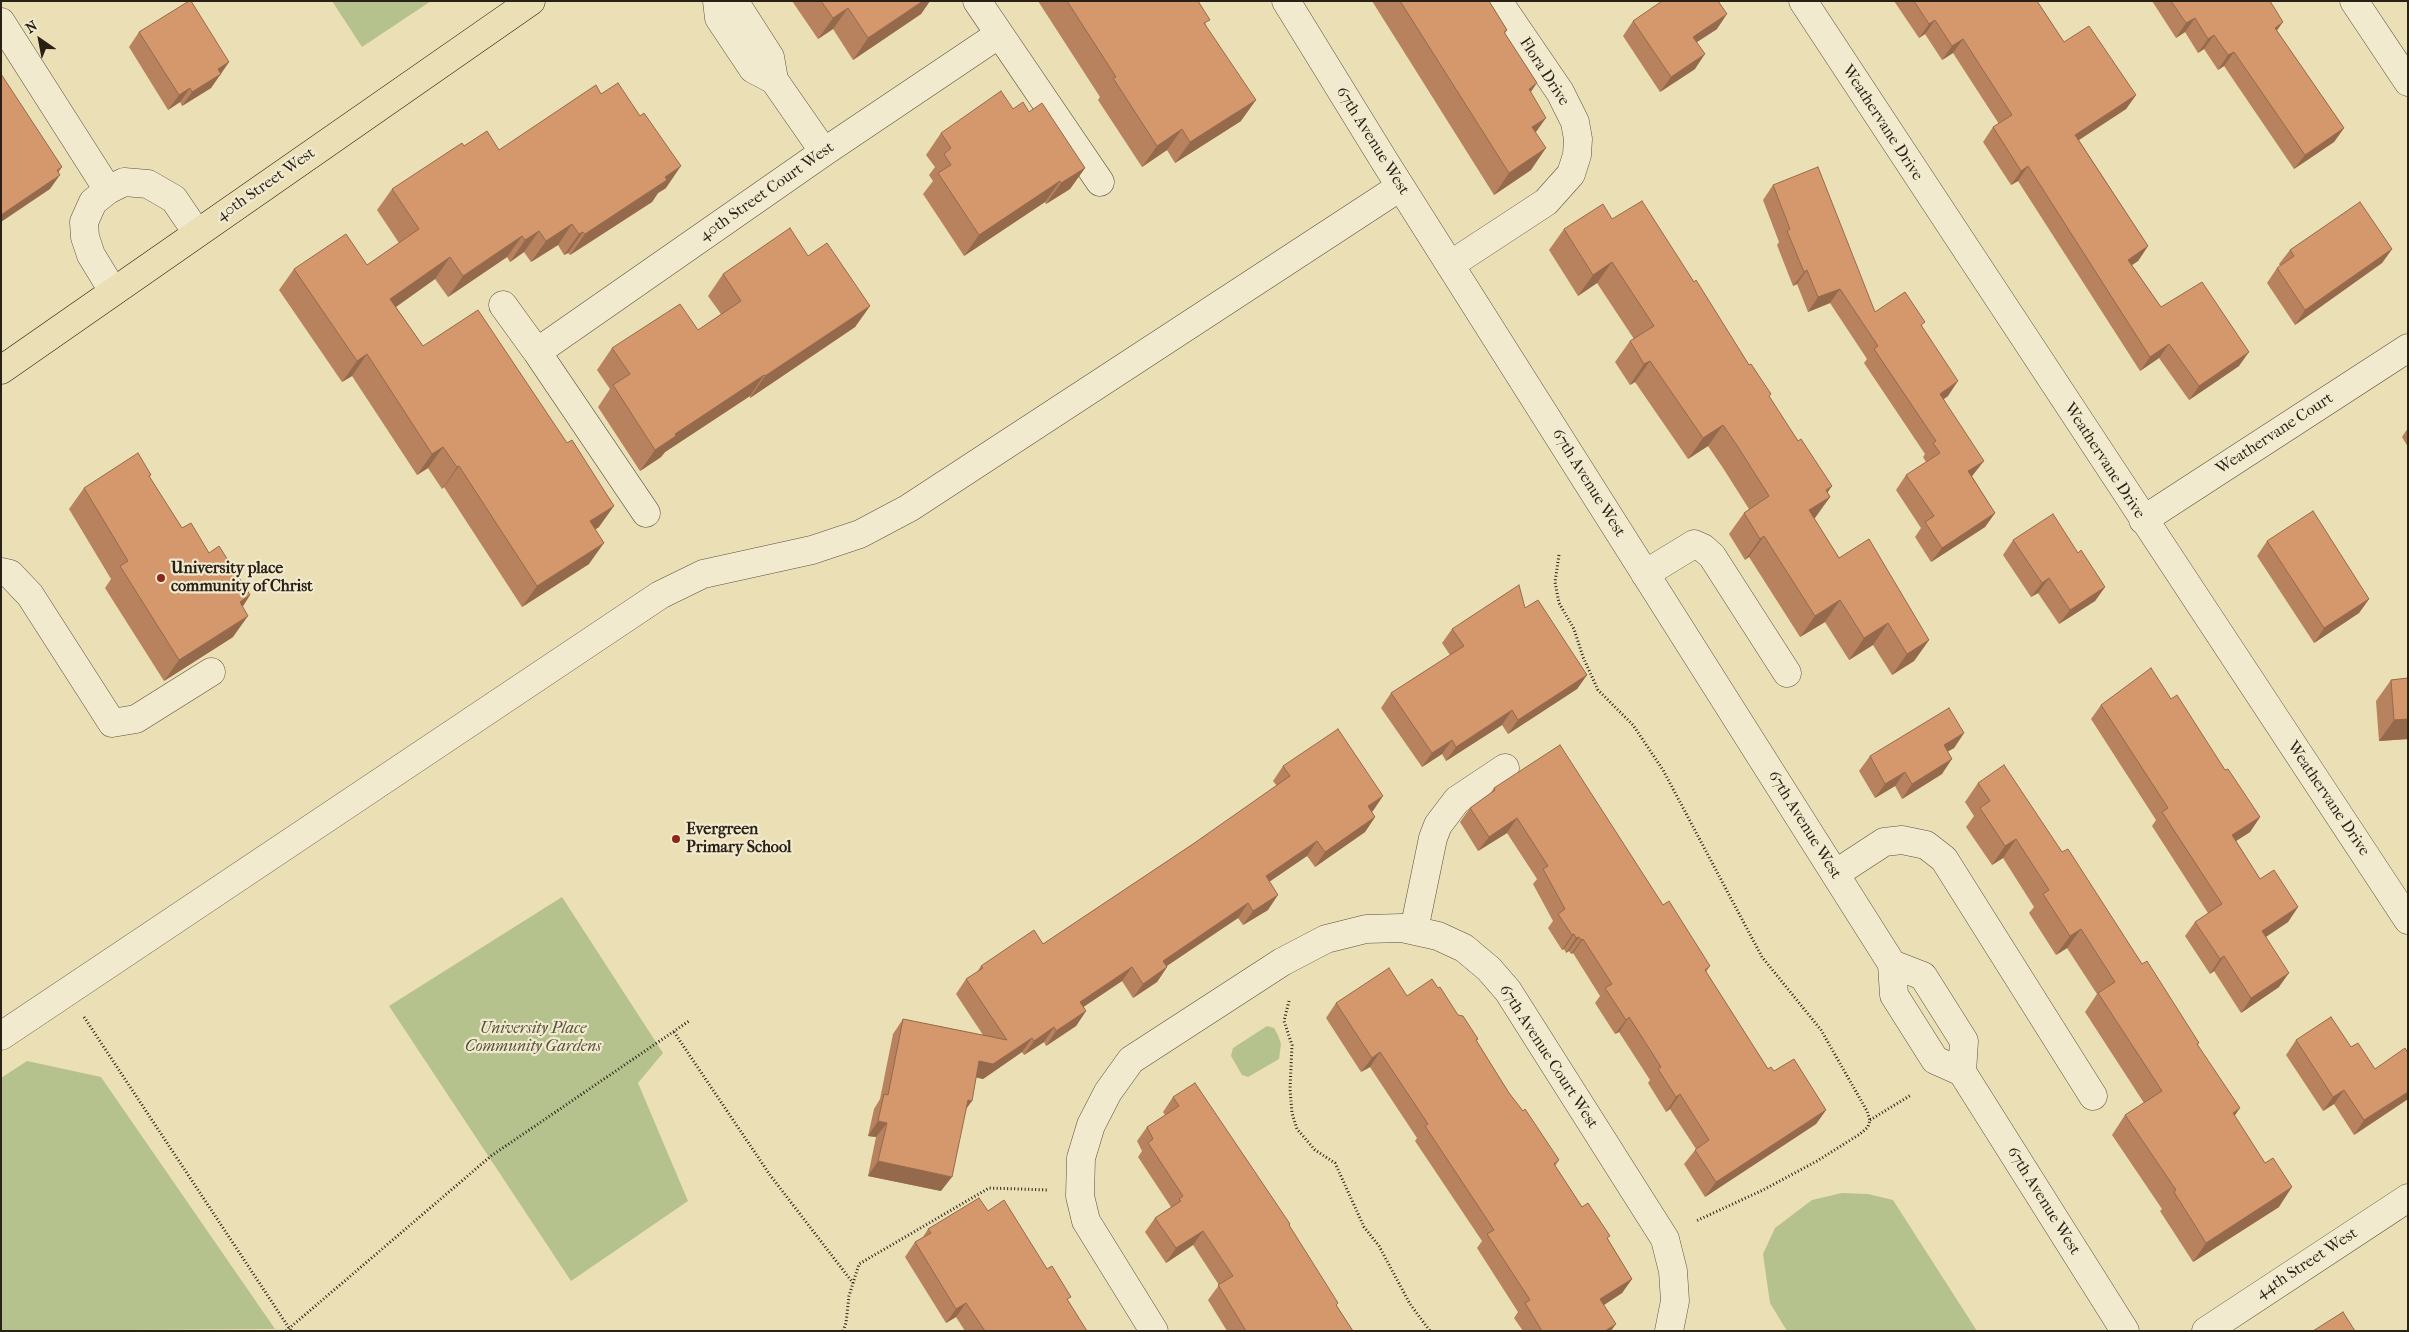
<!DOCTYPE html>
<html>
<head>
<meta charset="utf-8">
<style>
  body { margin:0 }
  #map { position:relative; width:2409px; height:1332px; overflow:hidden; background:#ebdfb5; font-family:"IM FELL French Canon",serif }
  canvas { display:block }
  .frame { position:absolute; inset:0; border:2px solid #292016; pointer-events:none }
  .north { position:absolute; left:15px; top:15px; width:50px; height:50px; -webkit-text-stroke:4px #f2eacf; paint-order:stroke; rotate:327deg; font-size:14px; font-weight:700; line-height:20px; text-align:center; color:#292016 }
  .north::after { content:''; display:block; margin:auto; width:18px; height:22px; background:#292016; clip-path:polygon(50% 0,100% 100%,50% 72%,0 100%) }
</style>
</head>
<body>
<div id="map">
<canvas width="2409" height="1332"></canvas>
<div class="frame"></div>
<div class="north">N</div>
</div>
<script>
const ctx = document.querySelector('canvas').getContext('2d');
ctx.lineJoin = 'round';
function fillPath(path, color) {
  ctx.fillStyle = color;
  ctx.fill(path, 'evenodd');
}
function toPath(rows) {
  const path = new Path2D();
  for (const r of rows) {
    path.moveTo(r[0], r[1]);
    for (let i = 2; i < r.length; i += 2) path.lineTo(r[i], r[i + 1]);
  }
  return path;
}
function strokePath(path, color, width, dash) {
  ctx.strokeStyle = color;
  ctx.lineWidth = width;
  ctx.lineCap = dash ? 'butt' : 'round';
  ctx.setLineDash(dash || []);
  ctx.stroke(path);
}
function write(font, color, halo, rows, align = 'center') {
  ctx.font = font + ' "IM FELL French Canon",serif';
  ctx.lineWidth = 4.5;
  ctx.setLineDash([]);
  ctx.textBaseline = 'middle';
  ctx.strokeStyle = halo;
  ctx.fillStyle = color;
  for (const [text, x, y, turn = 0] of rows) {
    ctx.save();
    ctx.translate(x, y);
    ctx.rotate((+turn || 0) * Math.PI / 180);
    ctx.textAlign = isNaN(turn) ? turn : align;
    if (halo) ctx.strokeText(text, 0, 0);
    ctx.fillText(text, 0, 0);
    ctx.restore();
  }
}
const green = toPath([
  [332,1,431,1,362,47],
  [562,897,663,1053,638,1083,688,1201,571,1281,389,1006],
  [1267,1026,1274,1028,1278,1035,1281,1044,1279,1059,1248,1077,1242,1075,1231,1056,1233,1048],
  [27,1061,101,1077,275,1329,1,1331,1,1078],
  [1842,1193,1868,1194,1893,1200,1977,1331,1787,1331,1770,1303,1763,1254,1775,1228,1812,1200]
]);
const path = toPath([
  [1559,555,1555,582,1559,603,1574,629,1583,657,1598,690,1633,725,1663,770,1762,957,1821,1030,1867,1111,1870,1120,1868,1127,1860,1134,1817,1161,1763,1190,1696,1221],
  [1289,1001,1284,1021,1292,1045,1290,1089,1292,1113,1297,1129,1315,1150,1335,1163,1364,1227,1379,1246,1410,1304,1430,1331],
  [84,1017,291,1331],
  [674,1032,770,1175,853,1283],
  [1870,1120,1911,1095],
  [286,1331,491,1156,689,1021],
  [843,1331,846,1323,849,1296,859,1264,989,1188,1049,1190]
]);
const minor = toPath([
  [717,1,719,18,753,69,774,80],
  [731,1,736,4,770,57,774,80,824,152],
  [977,1,1100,182],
  [1286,1,1385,162,1892,964,1894,995,1935,1060,1962,1072,2125,1331],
  [1803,1,2408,920],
  [2354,1,2408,82],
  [1,22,108,190],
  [1450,265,1546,202,1571,174,1577,155,1578,139,1575,122,1560,92,1498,1],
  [113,291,91,255,85,237,84,222,93,202,108,190,124,182,148,184,174,199,197,233],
  [503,305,537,352,646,513],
  [537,352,824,152,998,35],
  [2143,520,2408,348],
  [1,572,10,574,30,595,112,723,136,719,211,672],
  [1645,574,1694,544,1703,548,1712,556,1787,673],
  [1835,874,1884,842,1902,840,1926,845,1944,859,2093,1096],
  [1414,930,1433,838,1438,825,1457,800,1505,768],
  [1892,964,1923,976,1964,1041,1962,1072],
  [1,1036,660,595,703,574,812,550,860,534,909,508,1400,187],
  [1154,1331,1086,1221,1080,1196,1081,1158,1091,1125,1108,1092,1131,1060,1282,962,1326,939,1366,929,1402,928,1438,936,1464,948,1489,969,1508,991,1665,1239,1673,1271,1675,1301,1669,1331],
  [2206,1331,2408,1198]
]);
const major = toPath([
  [1,370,531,1]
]);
const wall = toPath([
  [792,1,930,1,921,14,853,60,833,29,818,39],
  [1038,1,1198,1,1206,25,1241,121,1175,163,1167,150,1142,167,1098,100,1100,97],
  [1372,1,1489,1,1507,30,1505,33,1531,93,1536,132,1531,170,1494,195],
  [1894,1,2037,1,2064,42,2136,95,2126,109,2079,140,2148,246,2138,261,2132,265,2161,307,2239,366,2189,400,2159,358,2140,371,2018,181,2011,185,1983,142,1993,127,1999,124,1953,53,1942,60,1925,34,1919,38],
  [2152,1,2270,1,2277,31,2344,128,2334,142,2294,169,2224,66,2218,70,2204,49,2198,53,2185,32,2176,38],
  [1633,21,1717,29,1697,42,1695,69,1660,92,1623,36],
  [139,32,229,62,211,88,182,106,180,102,168,110,129,47],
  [1013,109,1029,112,1085,168,1070,189,1046,204,1045,202,964,256,923,194,933,181,929,175,935,167,926,155,941,133],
  [464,146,499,150,666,188,658,193,652,202,570,255,568,253,564,255,558,245,531,262,524,252,510,262,507,257,448,297,435,279,396,307,423,346,599,527,596,529,589,564,522,607,444,487,442,489,428,468,417,475,352,376,342,382,279,290,294,269,367,265,399,243,377,210,392,189],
  [1773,185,1875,312,1922,326,1948,396,1944,399,1973,475,1972,476,1995,513,1985,527,1931,562,1915,537,1921,528,1896,490,1906,475,1926,462,1923,457,1925,454,1864,363,1867,359,1830,303,1808,312,1797,284,1793,286,1777,245,1779,242,1763,200],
  [1612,219,1694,282,1749,365,1771,394,1769,397,1798,441,1832,486,1827,493,1830,497,1814,518,1839,558,1929,640,1914,661,1892,675,1873,645,1849,660,1825,622,1800,637,1749,557,1745,560,1729,534,1744,513,1749,509,1723,468,1708,446,1688,459,1635,382,1630,385,1615,362,1630,341,1634,339,1597,283,1578,296,1549,250,1564,229],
  [2392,249,2382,263,2295,325,2267,283,2277,268,2280,266,2279,264,2290,250],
  [808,256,870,306,855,327,750,398,750,396,665,452,661,457,640,471,598,407,610,389,597,370,612,348,698,330,721,314,708,296,723,274],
  [2408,428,2408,447,2402,437],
  [149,477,182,528,209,553,250,595,243,606,233,637,164,681,105,588,111,579,69,509,84,488],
  [2013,540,2078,553,2105,587,2095,601,2059,624,2038,593,2031,597,2003,555],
  [2267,541,2369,599,2359,613,2314,643,2257,556],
  [1525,608,1587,675,1577,689,1508,734,1502,725,1446,761,1442,754,1422,767,1381,708,1391,693,1450,655,1442,643,1452,629],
  [2408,678,2408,739,2379,741,2376,701,2391,680],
  [2171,699,2260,817,2250,832,2236,841,2260,879,2298,907,2288,922,2266,937,2279,987,2241,1013,2214,971,2210,974,2185,936,2195,922,2208,913,2152,826,2156,820,2091,719,2101,705],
  [1964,733,1954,748,1948,751,1942,774,1902,799,1895,786,1875,798,1859,771,1870,756],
  [1283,766,1373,811,1371,811,1375,817,1365,832,1315,867,1307,856,1269,881,1268,910,1243,925,1238,918,1167,966,1167,967,1157,982,1133,998,1122,981,1083,1007,1086,1011,1076,1026,1046,1046,1044,1042,1024,1055,1022,1052,983,1079,976,1077,941,1191,868,1176,876,1137,868,1136,874,1109,880,1099,893,1034,903,1019,983,1035,956,994,966,979,977,972,981,966,1043,944,1193,844,1277,786,1273,781],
  [1978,783,2062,852,2142,964,2198,1045,2234,1116,2279,1207,2193,1262,2160,1211,2162,1209,2112,1135,2125,1115,2144,1103,2085,1012,2097,994,2067,948,2056,955,2029,913,2034,907,2003,858,1992,865,1966,827,1974,816,1965,802],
  [1494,788,1663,905,1710,966,1706,972,1768,1069,1774,1071,1826,1110,1816,1124,1705,1197,1684,1164,1696,1149,1670,1109,1666,1112,1648,1083,1650,1080,1619,1032,1615,1034,1595,1003,1600,996,1573,953,1571,954,1569,951,1566,953,1564,949,1562,950,1548,928,1553,921,1533,884,1537,879,1507,833,1478,851,1460,822,1470,808,1489,795],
  [1407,996,1458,1015,1478,1039,1476,1041,1509,1093,1559,1160,1555,1166,1582,1207,1608,1239,1632,1279,1622,1293,1604,1305,1611,1331,1523,1331,1514,1318,1518,1312,1477,1248,1482,1241,1415,1141,1417,1138,1370,1067,1361,1072,1326,1018,1336,1003],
  [2296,1040,2351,1047,2375,1069,2408,1053,2408,1099,2354,1135,2334,1104,2323,1111,2286,1055],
  [1173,1097,1290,1224,1289,1226,1337,1306,1353,1331,1227,1331,1208,1300,1219,1285,1193,1245,1166,1263,1145,1232,1155,1218,1171,1207,1138,1157,1142,1151,1137,1141,1147,1127,1165,1115,1163,1112],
  [988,1211,1047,1269,1068,1301,1087,1331,965,1331,956,1317,946,1323,905,1257,915,1242,923,1237,928,1229]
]);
const shadedWall = toPath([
  [923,1,930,1,921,14,853,60,868,38],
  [848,8,833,29,818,39,833,18],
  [1727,14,1717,29,1683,51,1693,37],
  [2195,18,2185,32,2176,38,2186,23],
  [1935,20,1925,34,1919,38,1929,24],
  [2283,22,2273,36,2275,28],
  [2214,35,2204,49,2198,53,2208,39],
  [1963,39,1953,53,1942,60,1952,46],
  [2234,52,2224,66,2218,70,2228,55],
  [1705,54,1695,69,1660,92,1671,77],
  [229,62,211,88,182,106,192,92,218,69],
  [1537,83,1522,105,1529,89],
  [190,88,180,102,168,110,179,95],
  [2136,95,2126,109,2065,149,2075,135],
  [1256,100,1241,121,1175,163,1190,142],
  [1546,118,1531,139,1532,127],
  [2344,128,2334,142,2294,169,2305,155],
  [1182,129,1167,150,1142,167,1157,146],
  [1546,148,1531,170,1494,195,1509,173],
  [681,166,666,188,658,193,652,202,570,255,585,234,665,177],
  [2028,166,2018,181,2011,185,2021,171],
  [62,167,53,180,60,175,50,189,1,222,1,215],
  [1085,168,1070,189,1046,204,1061,183],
  [1060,181,1045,202,964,256,979,235],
  [572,224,558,245,531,262,546,241],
  [539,231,524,252,510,262,525,240],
  [583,232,568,253,564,255,579,234],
  [522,236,507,257,448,297,463,276],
  [2148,246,2138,261,2118,274,2128,260],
  [2392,249,2382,263,2295,325,2305,310],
  [450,257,435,279,376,321,390,299],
  [1612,262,1597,283,1578,296,1593,275],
  [1807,270,1797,284,1793,286,1804,272],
  [1840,289,1830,303,1808,312,1818,297],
  [870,306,855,327,750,398,765,376],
  [2169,344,2159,358,2140,371,2150,357],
  [2249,352,2239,366,2189,400,2199,386],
  [367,354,352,376,342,382,357,361],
  [1650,361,1635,382,1630,385,1644,364],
  [764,375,750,396,665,452,661,457,640,471,655,450,675,434],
  [1958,381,1948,396,1930,408,1940,394],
  [1723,425,1708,446,1688,459,1703,438],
  [443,447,428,468,417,475,432,454],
  [1984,461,1973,475,1958,486,1968,471],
  [459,466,444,487,442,489,457,467],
  [1832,486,1820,503,1830,497,1815,518,1794,531,1809,510,1826,490],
  [614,506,599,527,575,542,590,521],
  [1995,513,1985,527,1931,562,1942,548],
  [1764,536,1749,557,1745,560,1760,539],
  [604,543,589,564,522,607,537,586],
  [2049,578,2038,593,2031,597,2042,583],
  [2105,587,2095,601,2059,624,2070,610],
  [250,595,236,617,240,602],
  [2369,599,2359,613,2314,643,2324,628],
  [1840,600,1825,622,1800,637,1815,616],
  [248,616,233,637,164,681,179,660],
  [1888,623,1873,645,1849,660,1864,638],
  [1929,640,1914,661,1892,675,1907,654],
  [1587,675,1577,689,1508,734,1518,720],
  [1512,710,1502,725,1446,761,1456,747],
  [2408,719,2408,739,2379,741,2394,720],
  [1964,733,1954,748,1933,760,1944,745],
  [1452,740,1442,754,1422,767,1432,753],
  [1952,759,1942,774,1902,799,1912,784],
  [1905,772,1895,786,1875,798,1885,784],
  [1383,796,1373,811,1358,821,1368,806],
  [1375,817,1365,832,1315,867,1325,852],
  [2260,817,2250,832,2222,850,2232,835],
  [1517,818,1507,833,1478,851,1489,837],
  [2016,839,2003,858,1992,865,2005,846],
  [1317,841,1307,856,1256,891,1266,876],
  [1278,895,1268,910,1243,925,1253,911],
  [1248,903,1238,918,1153,975,1163,961],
  [2298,907,2288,922,2252,946,2262,931],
  [2081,929,2067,948,2056,955,2070,936],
  [1574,934,1564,949,1562,950,1572,935],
  [1579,937,1569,951,1566,953,1576,938],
  [1583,939,1573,953,1571,954,1581,940],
  [2224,956,2214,971,2210,974,2220,959],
  [1132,967,1122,981,1070,1016,1080,1002],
  [1167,967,1157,982,1133,998,1143,984],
  [2289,973,2279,987,2241,1013,2251,998],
  [1086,1011,1076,1026,1046,1046,1056,1031],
  [1629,1017,1619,1032,1615,1034,1626,1020],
  [1054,1027,1044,1042,1024,1055,1034,1041],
  [1032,1038,1022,1052,983,1079,969,1076,979,1061],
  [1380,1052,1370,1067,1361,1072,1372,1058],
  [2344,1090,2334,1104,2323,1111,2333,1097],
  [2408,1092,2408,1099,2354,1135,2364,1120],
  [1680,1094,1670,1109,1666,1112,1676,1097],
  [968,1100,972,1101,961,1116],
  [2240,1108,2227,1127,2233,1113],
  [1826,1110,1816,1124,1705,1197,1716,1182],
  [878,1121,887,1123,876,1137,868,1136],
  [878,1161,952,1177,941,1191,868,1176],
  [2292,1187,2279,1207,2193,1262,2206,1243],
  [1203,1231,1193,1245,1166,1263,1176,1248],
  [1632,1279,1622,1293,1590,1314,1600,1299],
  [966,1303,956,1317,946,1323,956,1309],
  [1616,1324,1611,1331,1605,1331]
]);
const building = toPath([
  [189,1,191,1,229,62,218,69,221,74,192,92,190,88,179,95,139,32,189,1],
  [821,1,923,1,868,38,848,8,833,18,821,1],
  [1067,1,1198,1,1210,20,1204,23,1256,100,1190,142,1182,129,1157,146,1113,78,1116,77,1067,1],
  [1400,1,1489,1,1507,30,1504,32,1537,83,1529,89,1546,118,1532,127,1546,148,1509,173,1400,1],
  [1662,1,1718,1,1727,14,1693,37,1705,54,1671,77,1633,21,1662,1],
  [1914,1,2037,1,2064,42,2089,26,2136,95,2075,135,2148,246,2128,260,2161,307,2202,282,2249,352,2199,386,2169,344,2150,357,2028,166,2021,171,1993,127,2012,115,1963,39,1952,46,1935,20,1929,24,1914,1],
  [2171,1,2270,1,2283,22,2275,28,2344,128,2305,155,2234,52,2228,55,2214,35,2208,39,2195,18,2186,23,2171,1],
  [1,74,62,167,57,170,60,175,1,215,1,74],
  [618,83,640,116,644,113,681,166,665,177,667,180,585,234,583,232,579,234,572,224,546,241,539,231,525,240,522,236,463,276,450,257,390,299,423,346,478,310,567,443,572,440,614,506,590,521,604,543,537,586,459,466,457,467,443,447,432,454,367,354,357,361,294,269,346,234,367,265,419,229,392,189,462,143,464,146,487,131,499,150,596,85,601,94,618,83],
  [1001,91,1013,109,1023,102,1029,112,1042,103,1085,168,1061,183,1060,181,979,235,938,173,951,165,944,154,951,148,941,133,1001,91],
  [1818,167,1875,312,1905,292,1925,322,1921,325,1958,381,1940,394,1984,461,1968,471,1995,513,1942,548,1925,522,1934,516,1906,475,1940,453,1933,443,1936,441,1874,349,1878,346,1840,289,1818,297,1807,270,1804,272,1787,231,1790,229,1773,185,1818,167],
  [1642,201,1694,282,1696,280,1749,365,1751,364,1771,394,1769,396,1798,441,1801,439,1832,486,1826,490,1830,497,1809,510,1839,558,1869,539,1929,640,1907,654,1888,623,1864,638,1840,600,1815,616,1764,536,1760,539,1744,513,1769,496,1738,447,1723,425,1703,438,1650,361,1644,364,1630,341,1654,326,1612,262,1593,275,1564,229,1603,204,1612,219,1642,201],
  [2360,202,2392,249,2305,310,2277,268,2294,256,2290,250,2360,202],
  [790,228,808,256,827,243,870,306,765,376,764,375,675,434,676,436,655,450,613,385,630,374,612,348,680,304,698,330,741,301,723,274,790,228],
  [138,453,151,475,149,476,182,528,191,523,209,553,219,546,250,595,240,602,248,616,179,660,120,566,128,561,84,488,138,453],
  [2313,511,2369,599,2324,628,2267,541,2313,511],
  [2053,514,2078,553,2081,550,2105,587,2070,610,2049,578,2042,583,2013,540,2053,514],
  [1519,585,1525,608,1538,600,1587,675,1518,720,1512,710,1456,747,1452,740,1432,753,1391,693,1464,646,1452,629,1519,585],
  [2151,668,2171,699,2177,695,2225,770,2228,769,2260,817,2232,835,2260,879,2274,870,2298,907,2262,931,2289,973,2251,998,2224,956,2220,959,2195,922,2222,904,2162,812,2168,808,2101,705,2151,668],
  [2408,678,2408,719,2394,720,2391,680,2408,678],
  [1949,708,1964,733,1944,745,1952,759,1912,784,1905,772,1885,784,1870,756,1949,708],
  [1338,729,1383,796,1368,806,1375,817,1325,852,1317,841,1266,876,1278,895,1253,911,1248,903,1163,961,1167,967,1143,984,1132,967,1080,1002,1086,1011,1056,1031,1054,1027,1034,1041,1032,1038,993,1064,979,1061,972,1101,968,1100,952,1177,878,1161,887,1123,878,1121,884,1094,888,1095,903,1019,1007,1040,966,979,983,968,981,966,1034,930,1043,944,1193,844,1290,776,1283,766,1338,729],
  [1560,745,1663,905,1669,901,1710,966,1705,970,1768,1069,1771,1067,1774,1071,1794,1059,1826,1110,1716,1182,1695,1150,1709,1140,1680,1094,1676,1097,1658,1069,1661,1067,1629,1017,1626,1020,1605,988,1612,984,1583,939,1581,940,1579,937,1576,938,1574,934,1572,935,1558,914,1565,909,1543,869,1548,866,1517,818,1489,837,1470,808,1495,790,1494,788,1560,745],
  [2004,765,2062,852,2068,849,2142,964,2147,961,2199,1043,2197,1044,2240,1108,2233,1113,2265,1163,2273,1158,2292,1187,2206,1243,2174,1192,2176,1190,2125,1115,2162,1091,2098,993,2115,982,2081,929,2070,936,2043,894,2049,890,2016,839,2005,846,1980,808,1990,801,1978,783,2004,765],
  [1389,968,1407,996,1432,979,1438,988,1440,987,1458,1015,1463,1016,1478,1039,1476,1040,1509,1093,1523,1111,1525,1109,1559,1160,1554,1164,1582,1207,1588,1203,1610,1236,1607,1238,1632,1279,1600,1299,1616,1324,1605,1331,1542,1331,1525,1303,1530,1300,1487,1234,1494,1230,1425,1126,1428,1124,1380,1052,1372,1058,1336,1003,1389,968],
  [2331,1017,2351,1047,2358,1043,2375,1069,2405,1048,2408,1053,2408,1092,2364,1120,2344,1090,2333,1097,2296,1040,2331,1017],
  [1195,1083,1290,1224,1289,1225,1338,1303,1336,1305,1353,1331,1246,1331,1218,1285,1233,1276,1203,1231,1176,1248,1155,1218,1181,1201,1179,1199,1183,1196,1148,1143,1153,1139,1147,1127,1179,1106,1173,1097,1195,1083],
  [979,1198,988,1211,1004,1200,1047,1269,1052,1266,1071,1297,1067,1299,1087,1331,985,1331,966,1303,956,1309,915,1242,931,1233,928,1229,979,1198],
  [2343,1312,2355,1331,2313,1331,2343,1312]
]);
const markers = [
  [161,578,5,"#8f2418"],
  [676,839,5,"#8f2418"]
];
const streetNames = [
  ["Flora Drive",1544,72,57],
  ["Weathervane Drive",1882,123,57],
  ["67th Avenue West",1372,141,58],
  ["40th Street West",266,185,-35],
  ["40th Street Court West",767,192,-35],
  ["Weathervane Court",2275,434,-33],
  ["Weathervane Drive",2104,461,57],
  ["67th Avenue West",1588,483,58],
  ["Weathervane Drive",2328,799,56],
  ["67th Avenue West",1804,825,58],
  ["67th Avenue Court West",1548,1057,57],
  ["67th Avenue West",2043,1201,58],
  ["44th Street West",2307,1264,-33]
];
const poiNames = [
  ["University place",171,569],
  ["community of Christ",171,587],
  ["Evergreen",686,830],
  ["Primary School",686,848]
];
const parkNames = [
  ["University Place",533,1029],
  ["Community Gardens",533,1047]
];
fillPath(green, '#b6c28e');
strokePath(minor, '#5a503e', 29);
strokePath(major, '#292016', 29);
strokePath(path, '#292016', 3, [1, 2.5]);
strokePath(minor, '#f2eacf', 28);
strokePath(major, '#ebdfb5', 28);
fillPath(wall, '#b7825d');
fillPath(shadedWall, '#956a4c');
fillPath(building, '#d5976c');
strokePath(building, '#956a4c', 1);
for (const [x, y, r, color] of markers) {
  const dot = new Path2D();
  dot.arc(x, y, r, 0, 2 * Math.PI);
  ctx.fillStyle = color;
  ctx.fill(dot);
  strokePath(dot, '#f2eacf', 2);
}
write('16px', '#292016', '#f2eacf', streetNames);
write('bold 16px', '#292016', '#f2eacf', poiNames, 'left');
write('italic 16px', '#53513a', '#f2eacf', parkNames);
</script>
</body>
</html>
